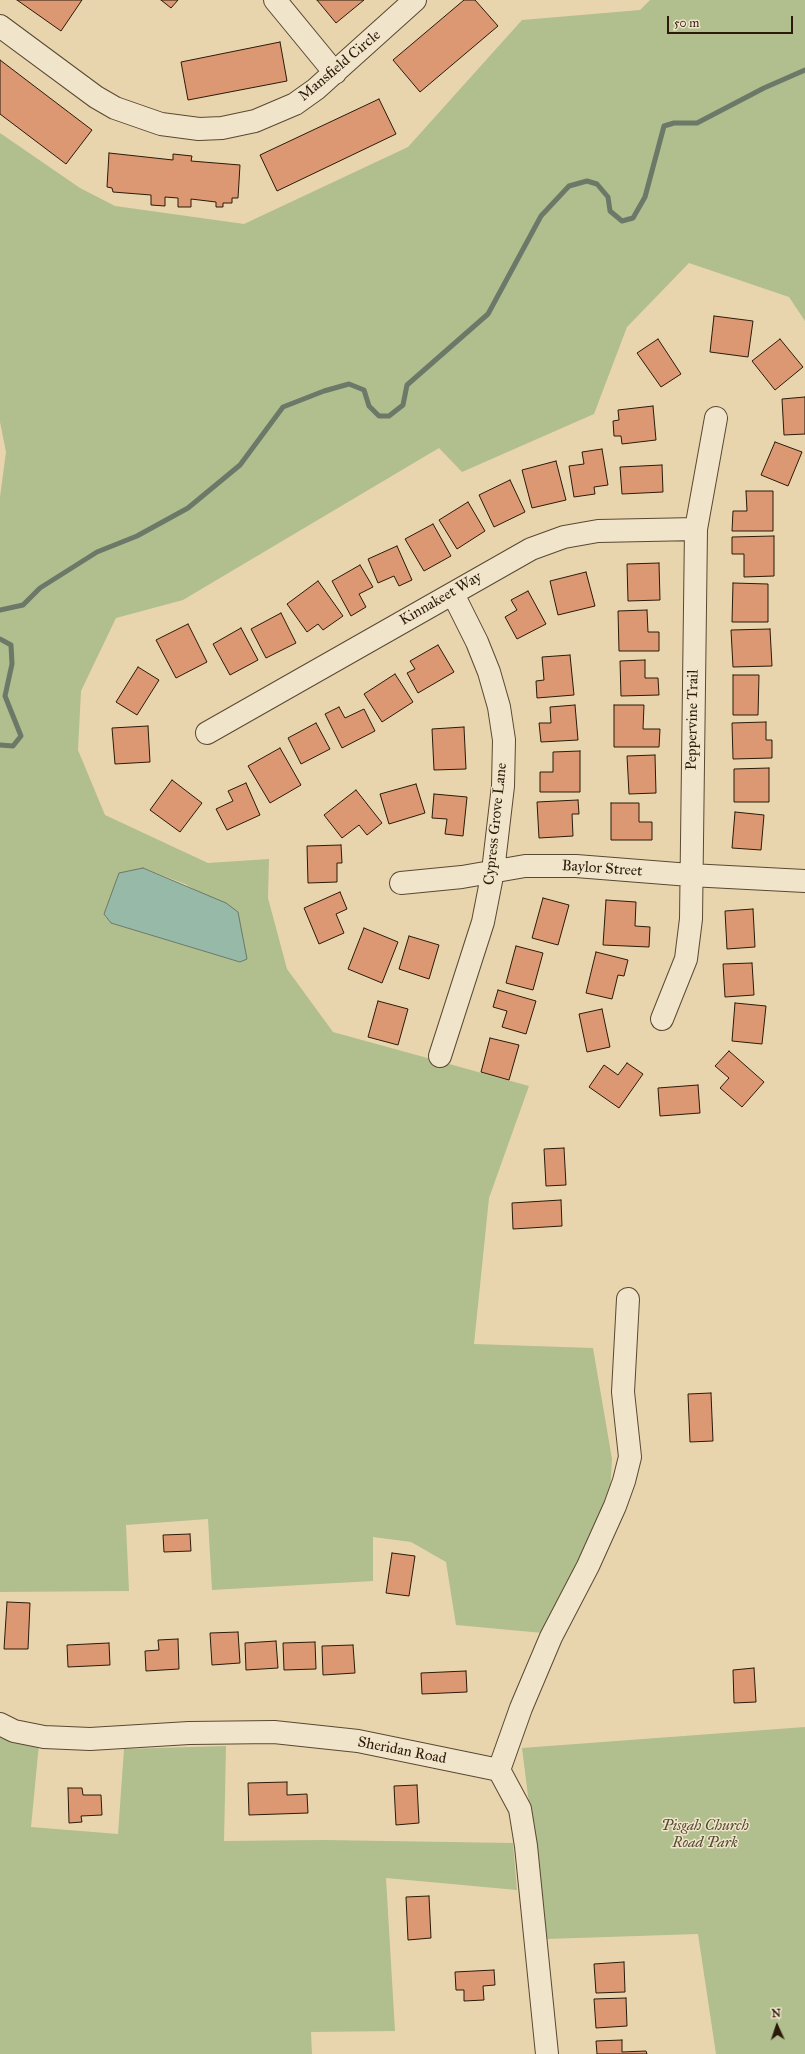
<!DOCTYPE html>
<html>
<head>
<meta charset="utf-8">
<style>
  body { margin:0 }
  #map { position:relative; width:805px; height:2054px; overflow:hidden; background:#e8d5ae; font-family:"IM FELL Great Primer",serif }
  canvas { display:block }
  .north { position:absolute; left:757px; top:2006px; width:40px; height:40px; -webkit-text-stroke:3px #f0e4ca; paint-order:stroke; rotate:357deg; font-size:11px; font-weight:700; line-height:16px; text-align:center; color:#2b1a09 }
  .north::after { content:''; display:block; margin:auto; width:14px; height:18px; background:#2b1a09; clip-path:polygon(50% 0,100% 100%,50% 72%,0 100%) }
  .scale { position:absolute; left:667px; top:16px; width:126px; height:18px; box-sizing:border-box; border:2px solid #2b1a09; border-top:0; padding-left:5px; font-size:12px; line-height:14px; white-space:nowrap; color:#2b1a09; -webkit-text-stroke:3px #f0e4ca; paint-order:stroke }
</style>
</head>
<body>
<div id="map">
<canvas width="805" height="2054"></canvas>
<div class="north">N</div>
<div class="scale">50 m</div>
</div>
<script>
const ctx = document.querySelector('canvas').getContext('2d');
ctx.lineJoin = 'round';
function fillPath(path, color) {
  ctx.fillStyle = color;
  ctx.fill(path, 'evenodd');
}
function toPath(rows) {
  const path = new Path2D();
  for (const r of rows) {
    path.moveTo(r[0], r[1]);
    for (let i = 2; i < r.length; i += 2) path.lineTo(r[i], r[i + 1]);
  }
  return path;
}
function strokePath(path, color, width, dash) {
  ctx.strokeStyle = color;
  ctx.lineWidth = width;
  ctx.lineCap = dash ? 'butt' : 'round';
  ctx.setLineDash(dash || []);
  ctx.stroke(path);
}
function write(font, color, halo, rows, align = 'center') {
  ctx.font = font + ' "IM FELL Great Primer",serif';
  ctx.lineWidth = 3;
  ctx.setLineDash([]);
  ctx.textBaseline = 'middle';
  ctx.strokeStyle = halo;
  ctx.fillStyle = color;
  for (const [text, x, y, turn = 0] of rows) {
    ctx.save();
    ctx.translate(x, y);
    ctx.rotate((+turn || 0) * Math.PI / 180);
    ctx.textAlign = isNaN(turn) ? turn : align;
    if (halo) ctx.strokeText(text, 0, 0);
    ctx.fillText(text, 0, 0);
    ctx.restore();
  }
}
const green = toPath([
  [650,0,805,0,805,321,789,297,689,263,627,327,594,414,462,472,439,448,183,600,116,618,81,691,78,750,105,815,208,863,269,859,268,898,287,969,333,1032,529,1086,489,1198,474,1344,593,1348,612,1459,610,1494,543,1633,456,1625,446,1562,411,1542,373,1537,373,1581,212,1590,208,1519,126,1525,129,1591,0,1592,0,497,6,452,0,422,0,133,80,188,115,206,244,224,408,147,522,20,640,10],
  [143,868,185,884,200,893,240,962,111,923,104,914],
  [805,1727,805,2054,716,2054,698,1934,546,1939,522,1748],
  [0,1738,39,1744,31,1827,118,1834,124,1749,226,1746,224,1841,323,1840,513,1843,517,1890,386,1878,395,2031,311,2032,312,2054,0,2054]
]);
const water = toPath([
  [143,868,226,903,238,912,247,959,240,962,111,923,104,914,119,873,143,868]
]);
const stream = toPath([
  [0,610,23,605,40,588,97,552,137,536,188,508,240,465,283,407,324,391,349,384,364,390,369,406,379,416,389,416,403,405,407,385,488,314,541,216,569,186,587,181,597,184,608,197,610,211,622,221,633,218,645,197,664,126,674,123,697,123,764,88,805,70],
  [0,639,11,645,12,664,5,696,21,736,13,746,0,745]
]);
const building = toPath([
  [17,0,82,0,61,31,17,0],
  [161,0,178,0,171,8,161,0],
  [317,0,364,0,336,23,317,0],
  [464,0,475,0,498,26,420,92,393,60,464,0],
  [280,42,287,81,188,100,181,62,280,42],
  [0,60,92,130,66,164,0,114,0,60],
  [379,99,396,134,277,191,260,155,379,99],
  [109,153,173,160,173,154,192,156,191,161,240,165,238,198,232,198,232,203,223,203,223,207,216,207,216,202,191,199,191,207,178,207,178,198,165,197,165,206,151,205,151,195,113,192,112,188,107,187,109,153],
  [714,316,753,321,748,357,710,352,714,316],
  [658,339,681,374,661,387,637,353,658,339],
  [780,339,803,367,775,390,752,361,780,339],
  [805,397,805,434,784,435,782,399,805,397],
  [653,406,656,440,622,444,621,436,614,436,613,421,619,420,618,410,653,406],
  [775,442,802,452,788,486,761,475,775,442],
  [602,449,608,485,594,487,595,494,574,497,569,466,584,464,582,452,602,449],
  [556,461,566,500,532,508,522,470,556,461],
  [662,465,663,492,622,494,620,467,662,465],
  [510,480,525,512,494,527,479,495,510,480],
  [746,491,773,491,773,531,732,531,733,511,747,511,746,491],
  [468,502,485,531,457,549,439,520,468,502],
  [433,524,451,556,424,571,405,539,433,524],
  [774,536,774,576,744,577,744,554,732,554,732,537,774,536],
  [397,546,412,580,399,586,394,576,378,583,368,559,397,546],
  [659,563,660,600,628,601,627,564,659,563],
  [360,565,373,587,359,594,366,607,351,616,332,581,360,565],
  [586,572,595,606,558,615,550,581,586,572],
  [318,581,343,616,323,630,318,624,307,632,287,604,318,581],
  [733,583,768,584,768,622,732,622,733,583],
  [528,591,546,624,517,639,505,617,517,610,511,600,528,591],
  [647,610,648,632,659,632,659,651,619,651,618,611,647,610],
  [281,613,296,643,266,658,251,629,281,613],
  [188,624,207,662,176,678,156,640,188,624],
  [241,628,258,660,230,675,213,644,241,628],
  [770,629,772,666,733,667,731,630,770,629],
  [438,645,454,672,418,693,407,673,415,669,410,661,438,645],
  [570,655,574,695,537,698,536,681,544,680,542,657,570,655],
  [645,660,645,678,658,678,659,695,621,696,620,661,645,660],
  [138,667,159,680,137,715,116,702,138,667],
  [395,674,413,702,382,722,364,694,395,674],
  [733,675,759,675,758,715,733,715,733,675],
  [575,705,578,740,541,742,539,723,551,723,550,707,575,705],
  [614,705,644,705,643,729,660,729,659,747,614,747,614,705],
  [339,707,345,718,364,709,375,731,342,748,325,714,339,707],
  [766,722,766,740,772,740,772,758,733,759,732,723,766,722],
  [316,723,330,749,301,764,288,738,316,723],
  [148,726,150,762,115,764,112,728,148,726],
  [464,727,466,769,434,770,432,729,464,727],
  [280,748,301,785,270,803,248,766,280,748],
  [580,751,580,792,540,792,540,772,553,772,553,752,580,751],
  [655,755,656,793,629,794,627,756,655,755],
  [769,768,769,802,734,802,734,769,769,768],
  [172,780,202,803,180,832,150,810,172,780],
  [246,783,260,815,227,830,216,809,233,801,228,791,246,783],
  [416,784,425,813,389,824,380,794,416,784],
  [356,790,382,823,367,835,359,825,342,838,324,815,356,790],
  [434,794,467,797,463,836,445,834,447,819,432,818,434,794],
  [578,800,579,814,572,814,573,836,539,838,537,802,578,800],
  [611,803,639,803,639,822,652,822,652,840,611,840,611,803],
  [735,812,764,815,761,850,732,848,735,812],
  [341,845,342,863,337,863,337,882,308,883,307,846,341,845],
  [340,892,347,909,336,914,344,933,319,944,304,908,340,892],
  [543,898,569,905,558,945,532,938,543,898],
  [606,900,636,902,635,926,650,927,649,947,603,945,606,900],
  [753,909,755,947,727,949,725,911,753,909],
  [364,928,398,942,382,983,348,969,364,928],
  [409,936,439,945,429,979,399,969,409,936],
  [516,946,543,953,533,990,506,983,516,946],
  [596,952,628,960,624,976,618,975,612,999,586,993,596,952],
  [752,963,754,995,725,997,723,964,752,963],
  [498,990,536,1001,526,1034,502,1027,507,1011,493,1007,498,990],
  [378,1001,408,1009,398,1045,368,1037,378,1001],
  [735,1003,766,1006,762,1044,732,1041,735,1003],
  [602,1009,610,1047,587,1052,579,1014,602,1009],
  [490,1038,519,1045,509,1080,481,1072,490,1038],
  [729,1051,764,1082,742,1107,720,1088,729,1078,715,1066,729,1051],
  [627,1063,643,1074,619,1108,589,1087,604,1065,618,1075,627,1063],
  [698,1085,700,1113,660,1116,658,1088,698,1085],
  [564,1148,566,1185,546,1186,544,1149,564,1148],
  [561,1200,562,1226,513,1229,512,1203,561,1200],
  [711,1393,713,1441,690,1442,688,1394,711,1393],
  [190,1534,191,1551,164,1552,163,1535,190,1534],
  [392,1553,415,1556,409,1596,386,1593,392,1553],
  [7,1602,30,1603,28,1649,4,1649,7,1602],
  [238,1632,240,1663,212,1665,210,1633,238,1632],
  [178,1639,179,1669,146,1671,145,1651,159,1650,158,1640,178,1639],
  [276,1641,278,1668,246,1670,245,1643,276,1641],
  [315,1642,316,1669,284,1670,283,1643,315,1642],
  [109,1643,110,1665,68,1667,67,1645,109,1643],
  [353,1645,355,1673,323,1675,322,1646,353,1645],
  [754,1668,756,1702,734,1703,733,1670,754,1668],
  [466,1671,467,1692,422,1694,421,1673,466,1671],
  [287,1782,287,1795,307,1794,308,1813,249,1815,248,1783,287,1782],
  [417,1785,419,1823,396,1825,394,1786,417,1785],
  [68,1788,82,1788,83,1795,101,1795,102,1815,81,1816,82,1822,69,1823,68,1788],
  [429,1896,431,1938,408,1940,406,1897,429,1896],
  [624,1962,625,1992,596,1993,594,1964,624,1962],
  [494,1970,495,1985,483,1986,484,2000,464,2001,464,1990,456,1990,455,1972,494,1970],
  [626,1998,627,2026,596,2028,594,1999,626,1998],
  [622,2040,622,2052,646,2051,647,2054,597,2054,596,2041,622,2040]
]);
const minor = toPath([
  [275,0,335,73],
  [0,26,96,97,115,108,161,124,199,129,222,128,255,121,295,104,316,89,415,0],
  [207,733,531,549,564,537,598,531,696,529],
  [401,883,462,877,525,866,576,866,690,875,805,881],
  [662,1019,686,959,691,919,696,529,716,418],
  [440,1056,483,922,493,871,503,786,504,740,499,707,489,672,477,642,453,594],
  [0,1724,14,1731,44,1737,90,1739,189,1733,274,1732,358,1741,499,1770,520,1809,526,1846,547,2054],
  [499,1770,521,1708,551,1637,588,1566,615,1506,624,1481,630,1457,623,1392,628,1299]
]);
const streetNames = [
  ["Mansfield Circle",340,66,-40],
  ["Kinnakeet Way",441,599,-30],
  ["Peppervine Trail",693,720,-89],
  ["Cypress Grove Lane",496,824,-84],
  ["Baylor Street",602,869,4],
  ["Sheridan Road",402,1751,11]
];
const parkNames = [
  ["Pisgah Church",705,1826],
  ["Road Park",705,1843]
];
fillPath(green, '#b1be8e');
fillPath(water, '#97b9a8');
strokePath(water, '#6c7968', 1);
strokePath(stream, '#6c7968', 5);
fillPath(building, '#dc9872');
strokePath(building, '#2b1a09', 1);
strokePath(minor, '#5a4932', 24);
strokePath(minor, '#f0e4ca', 22);
write('15px', '#2b1a09', '#f0e4ca', streetNames);
write('italic 15px', '#534b31', '#f0e4ca', parkNames);
</script>
</body>
</html>
